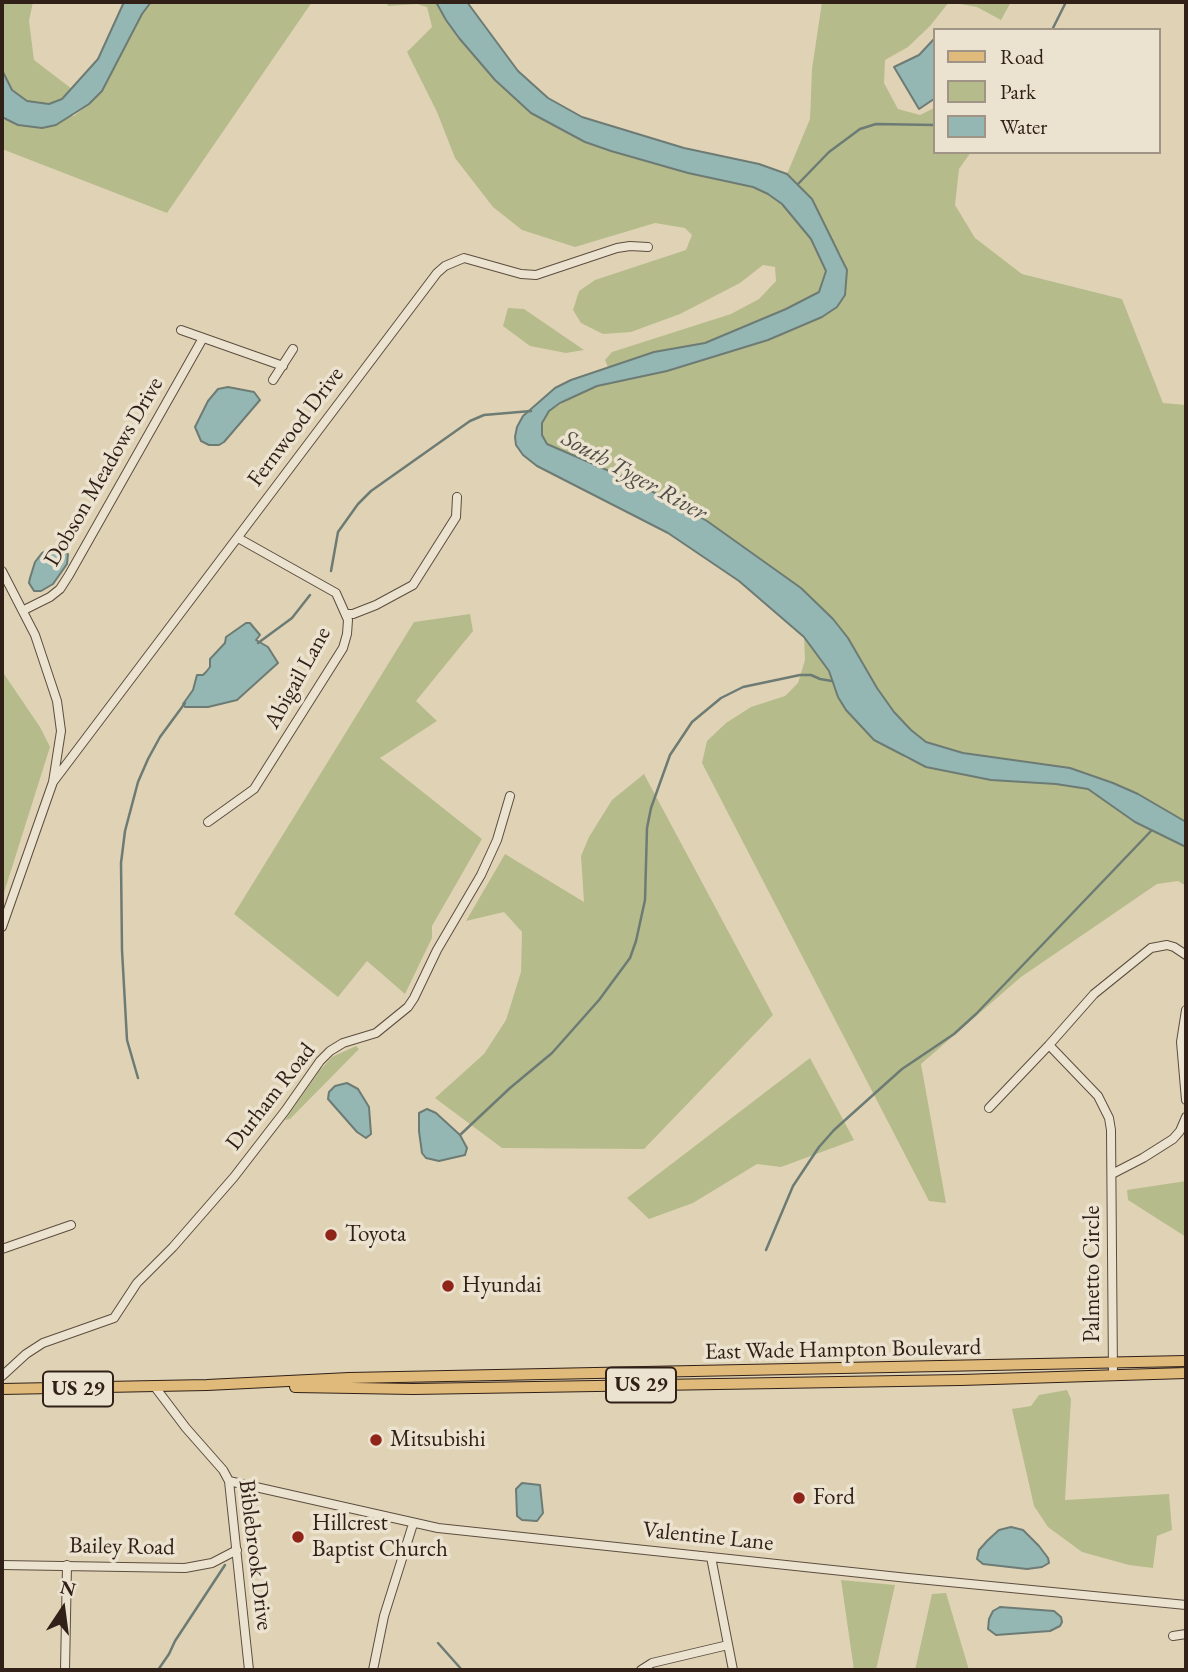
<!DOCTYPE html>
<html>
<head>
<meta charset="utf-8">
<style>
  body { margin:0 }
  #map { position:relative; width:1188px; height:1672px; overflow:hidden; background:#e0d3b5; font-family:"EB Garamond",serif }
  canvas { display:block }
  .frame { position:absolute; inset:0; border:4px solid #302018; pointer-events:none }
  .legend { position:absolute; left:933px; top:28px; width:228px; height:126px; box-sizing:border-box; background:#ebe2cf; border:2px solid #a09486; margin:0; padding:9px 12px; list-style:none; font-size:21px; color:#302018 }
  .legend li { display:flex; align-items:center; gap:14px; height:35px }
  .legend b { width:35px; border:2px solid #a09486 }
  .north { position:absolute; left:28px; top:1574px; width:70px; height:70px; -webkit-text-stroke:5px #ebe2cf; paint-order:stroke; rotate:13deg; font-size:19px; font-weight:700; line-height:28px; text-align:center; color:#302018 }
  .north::after { content:''; display:block; margin:auto; width:24px; height:32px; background:#302018; clip-path:polygon(50% 0,100% 100%,50% 72%,0 100%) }
</style>
</head>
<body>
<div id="map">
<canvas width="1188" height="1672"></canvas>
<div class="frame"></div>
<ul class="legend">
<li><b style="height:9px;background:#e0ba7a"></b>Road</li>
<li><b style="height:19px;background:#b6bb8b"></b>Park</li>
<li><b style="height:19px;background:#95b7b3"></b>Water</li>
</ul>
<div class="north">N</div>
</div>
<script>
const ctx = document.querySelector('canvas').getContext('2d');
ctx.lineJoin = 'round';
function fillPath(path, color) {
  ctx.fillStyle = color;
  ctx.fill(path, 'evenodd');
}
function toPath(rows) {
  const path = new Path2D();
  for (const r of rows) {
    path.moveTo(r[0], r[1]);
    for (let i = 2; i < r.length; i += 2) path.lineTo(r[i], r[i + 1]);
  }
  return path;
}
function strokePath(path, color, width, dash) {
  ctx.strokeStyle = color;
  ctx.lineWidth = width;
  ctx.lineCap = dash ? 'butt' : 'round';
  ctx.setLineDash(dash || []);
  ctx.stroke(path);
}
function write(font, color, halo, rows, align = 'center') {
  ctx.font = font + ' "EB Garamond",serif';
  ctx.lineWidth = 7;
  ctx.setLineDash([]);
  ctx.textBaseline = 'middle';
  ctx.strokeStyle = halo;
  ctx.fillStyle = color;
  for (const [text, x, y, turn = 0] of rows) {
    ctx.save();
    ctx.translate(x, y);
    ctx.rotate((+turn || 0) * Math.PI / 180);
    ctx.textAlign = isNaN(turn) ? turn : align;
    if (halo) ctx.strokeText(text, 0, 0);
    ctx.fillText(text, 0, 0);
    ctx.restore();
  }
}
const green = toPath([
  [2,2,33,2,29,21,34,60,72,89,62,99,49,104,37,104,27,101,12,90,2,70],
  [151,2,312,2,167,213,2,149,2,118,4,120,74,116,89,104,102,91,142,14],
  [387,2,436,2,446,20,459,38,531,113,585,142,688,173,753,187,768,194,782,204,811,239,820,256,826,271,819,292,786,309,705,343,654,352,608,367,605,360,612,352,731,314,759,299,776,281,775,267,763,265,740,283,680,314,631,332,603,334,581,323,573,310,579,291,595,280,686,250,692,235,685,228,655,223,575,247,522,230,493,207,455,158,437,112,407,52,432,27,427,7,417,4,388,6],
  [822,2,1011,2,1001,20,977,7,949,2,930,26,908,47,885,60,884,83,898,109,920,115,934,108,934,152,971,152,959,169,955,205,975,238,1022,274,1122,299,1163,403,1186,405,1186,822,1138,794,1070,768,963,753,926,742,911,730,894,712,877,688,848,638,833,619,801,588,707,521,653,490,547,444,542,435,542,423,549,411,580,393,613,381,667,371,768,340,822,317,838,307,845,294,847,270,841,255,798,184,787,174,810,119,812,69],
  [508,308,524,309,584,350,566,353,530,346,503,326],
  [470,614,473,631,416,701,437,721,380,758,482,839,432,926,432,938,405,994,367,961,338,997,234,914,414,622],
  [804,637,829,671,832,681,905,758,926,767,991,780,1056,784,1088,789,1135,822,1186,847,1186,886,1178,881,1157,884,1021,977,921,1064,946,1203,929,1201,702,763,707,741,726,723,751,707,785,696,798,683,805,660],
  [2,671,40,727,50,747,2,899],
  [644,774,773,1015,644,1149,502,1148,435,1098,484,1054,506,1020,521,972,522,932,504,912,466,921,505,854,584,902,581,856,589,837,612,800],
  [356,1046,359,1049,290,1119,285,1120,320,1070,332,1057],
  [810,1058,854,1140,781,1167,757,1164,693,1203,649,1219,627,1198],
  [1186,1181,1186,1237,1128,1200,1127,1190],
  [1067,1390,1071,1399,1065,1500,1169,1494,1172,1530,1157,1536,1153,1568,1129,1565,1082,1552,1048,1527,1034,1506,1012,1409,1031,1406,1039,1395],
  [841,1580,895,1585,876,1670,854,1670],
  [946,1593,969,1670,915,1670,932,1594]
]);
const water = toPath([
  [124,2,151,2,142,14,102,91,89,104,56,125,42,128,18,125,2,117,2,70,12,90,27,101,49,104,62,99,98,59,124,2],
  [436,2,467,2,518,71,548,98,582,117,684,148,759,164,787,174,812,199,847,270,845,295,837,307,822,317,768,340,667,371,597,386,560,403,549,411,542,423,542,435,547,444,623,477,677,504,707,521,801,588,833,619,848,638,877,688,894,712,911,730,926,742,963,753,1070,768,1113,783,1138,794,1186,822,1186,847,1135,822,1088,789,1056,784,991,780,926,767,874,740,846,710,838,697,829,671,804,637,739,581,668,533,537,466,523,455,516,445,515,437,517,427,523,416,555,388,571,380,654,352,705,343,786,309,819,292,826,271,811,239,782,204,768,194,753,187,688,173,611,151,585,142,531,113,495,80,459,38,446,20,436,2],
  [934,39,934,99,919,109,894,67,919,55,934,39],
  [228,387,254,392,260,400,224,442,219,445,209,445,201,441,195,427,208,401,218,389,228,387],
  [56,547,68,554,67,564,53,584,41,591,34,591,29,583,30,578,35,562,42,553,56,547],
  [246,623,250,623,260,635,256,640,268,647,278,663,237,700,208,707,185,707,183,704,193,690,197,675,203,675,206,672,210,667,210,659,225,643,226,637,246,623],
  [347,1083,358,1089,369,1107,371,1134,366,1138,357,1132,328,1099,329,1092,335,1086,347,1083],
  [427,1109,436,1113,460,1135,467,1148,465,1155,439,1161,426,1158,422,1153,419,1131,419,1113,427,1109],
  [522,1483,540,1485,543,1513,537,1521,522,1520,517,1516,516,1489,522,1483],
  [1011,1527,1023,1530,1039,1546,1048,1558,1049,1563,1042,1567,1027,1569,983,1564,977,1559,979,1550,988,1540,999,1530,1011,1527],
  [1000,1607,1054,1611,1061,1617,1062,1622,1060,1626,1050,1631,996,1635,988,1629,989,1619,993,1611,1000,1607]
]);
const stream = toPath([
  [1052,30,1066,2],
  [798,184,829,152,860,129,876,124,934,125],
  [331,571,338,532,358,504,371,491,470,421,484,415,531,411],
  [258,643,292,618,310,595],
  [138,1078,127,1040,122,950,121,863,125,831,138,782,148,759,160,737,185,703],
  [460,1135,510,1088,552,1053,599,1000,630,958,636,941,645,900,647,828,651,808,670,755,692,722,721,698,743,687,800,675,811,675,820,679,832,681],
  [766,1250,793,1186,819,1147,834,1130,902,1069,954,1034,976,1014,1151,831],
  [438,1643,462,1670],
  [158,1670,169,1654,175,1641,225,1565]
]);
const minor = toPath([
  [181,330,283,366],
  [273,380,293,349],
  [2,571,35,635,57,701,61,731,53,782,2,927],
  [24,610,50,597,60,589,69,575,203,338],
  [346,614,353,614,376,605,413,585,456,517,457,497],
  [53,782,437,273,445,266,464,258,521,274,536,275,617,248,630,246,648,247],
  [208,822,254,789,343,648,347,634,348,620,336,593,238,538],
  [1186,1010,1181,1042,1186,1100],
  [989,1108,1049,1045],
  [1112,1174,1143,1158,1173,1139,1180,1131,1186,1117],
  [2,1249,71,1225],
  [1113,1375,1111,1130,1109,1118,1098,1096,1049,1045,1094,994,1151,948,1167,945,1174,947,1186,955],
  [2,1376,26,1354,43,1343,114,1318,137,1283,173,1247,234,1177,285,1111,320,1061,330,1051,343,1043,376,1033,408,1007,414,998,437,950,481,875,497,840,510,796],
  [155,1387,186,1428,223,1470,229,1481,249,1670],
  [229,1481,438,1528,908,1578,1186,1605],
  [711,1557,733,1670],
  [2,1565,185,1568,212,1563,237,1550],
  [1173,1636,1186,1634],
  [65,1670,67,1565],
  [373,1670,384,1616,413,1524],
  [641,1670,652,1663,728,1645]
]);
const major = toPath([
  [295,1387,413,1389,961,1380,1186,1373],
  [2,1389,207,1385,349,1378,1186,1361]
]);
const markers = [
  [331,1235,7,"#8f2418"],
  [448,1286,7,"#8f2418"],
  [376,1440,7,"#8f2418"],
  [799,1498,7,"#8f2418"],
  [298,1537,7,"#8f2418"]
];
const shields = [
  [641,1385,70],
  [78,1389,70]
];
const shieldNames = [
  ["US 29",641,1385],
  ["US 29",78,1389]
];
const streetNames = [
  ["Fernwood Drive",296,427,-53],
  ["Dobson Meadows Drive",104,472,-60],
  ["Abigail Lane",298,678,-61],
  ["Durham Road",271,1097,-52],
  ["Palmetto Circle",1093,1274,-90],
  ["East Wade Hampton Boulevard",843,1350,-1],
  ["Valentine Lane",708,1537,6],
  ["Bailey Road",122,1547,1],
  ["Biblebrook Drive",255,1555,83]
];
const poiNames = [
  ["Toyota",345,1235],
  ["Hyundai",462,1286],
  ["Mitsubishi",390,1440],
  ["Ford",813,1498],
  ["Hillcrest",312,1524],
  ["Baptist Church",312,1550]
];
const waterNames = [
  ["South Tyger River",634,476,29]
];
fillPath(green, '#b6bb8b');
fillPath(water, '#95b7b3');
strokePath(water, '#6d7b75', 2);
strokePath(stream, '#6d7b75', 2.5);
strokePath(minor, '#5c4d3f', 10);
strokePath(major, '#302018', 12);
strokePath(minor, '#ebe2cf', 8);
strokePath(major, '#e0ba7a', 10);
for (const [x, y, r, color] of markers) {
  const dot = new Path2D();
  dot.arc(x, y, r, 0, 2 * Math.PI);
  ctx.fillStyle = color;
  ctx.fill(dot);
  strokePath(dot, '#ebe2cf', 2.5);
}
for (const [x, y, w] of shields) {
  const box = new Path2D();
  box.roundRect(x - w / 2, y - 17.5, w, 35, 5);
  ctx.fillStyle = '#ebe2cf';
  ctx.fill(box);
  strokePath(box, '#302018', 2);
}
write('bold 21px', '#302018', null, shieldNames);
write('23px', '#302018', '#ebe2cf', streetNames);
write('23px', '#302018', '#ebe2cf', poiNames, 'left');
write('italic 24px', '#4e4d46', '#ebe2cf', waterNames);
</script>
</body>
</html>
